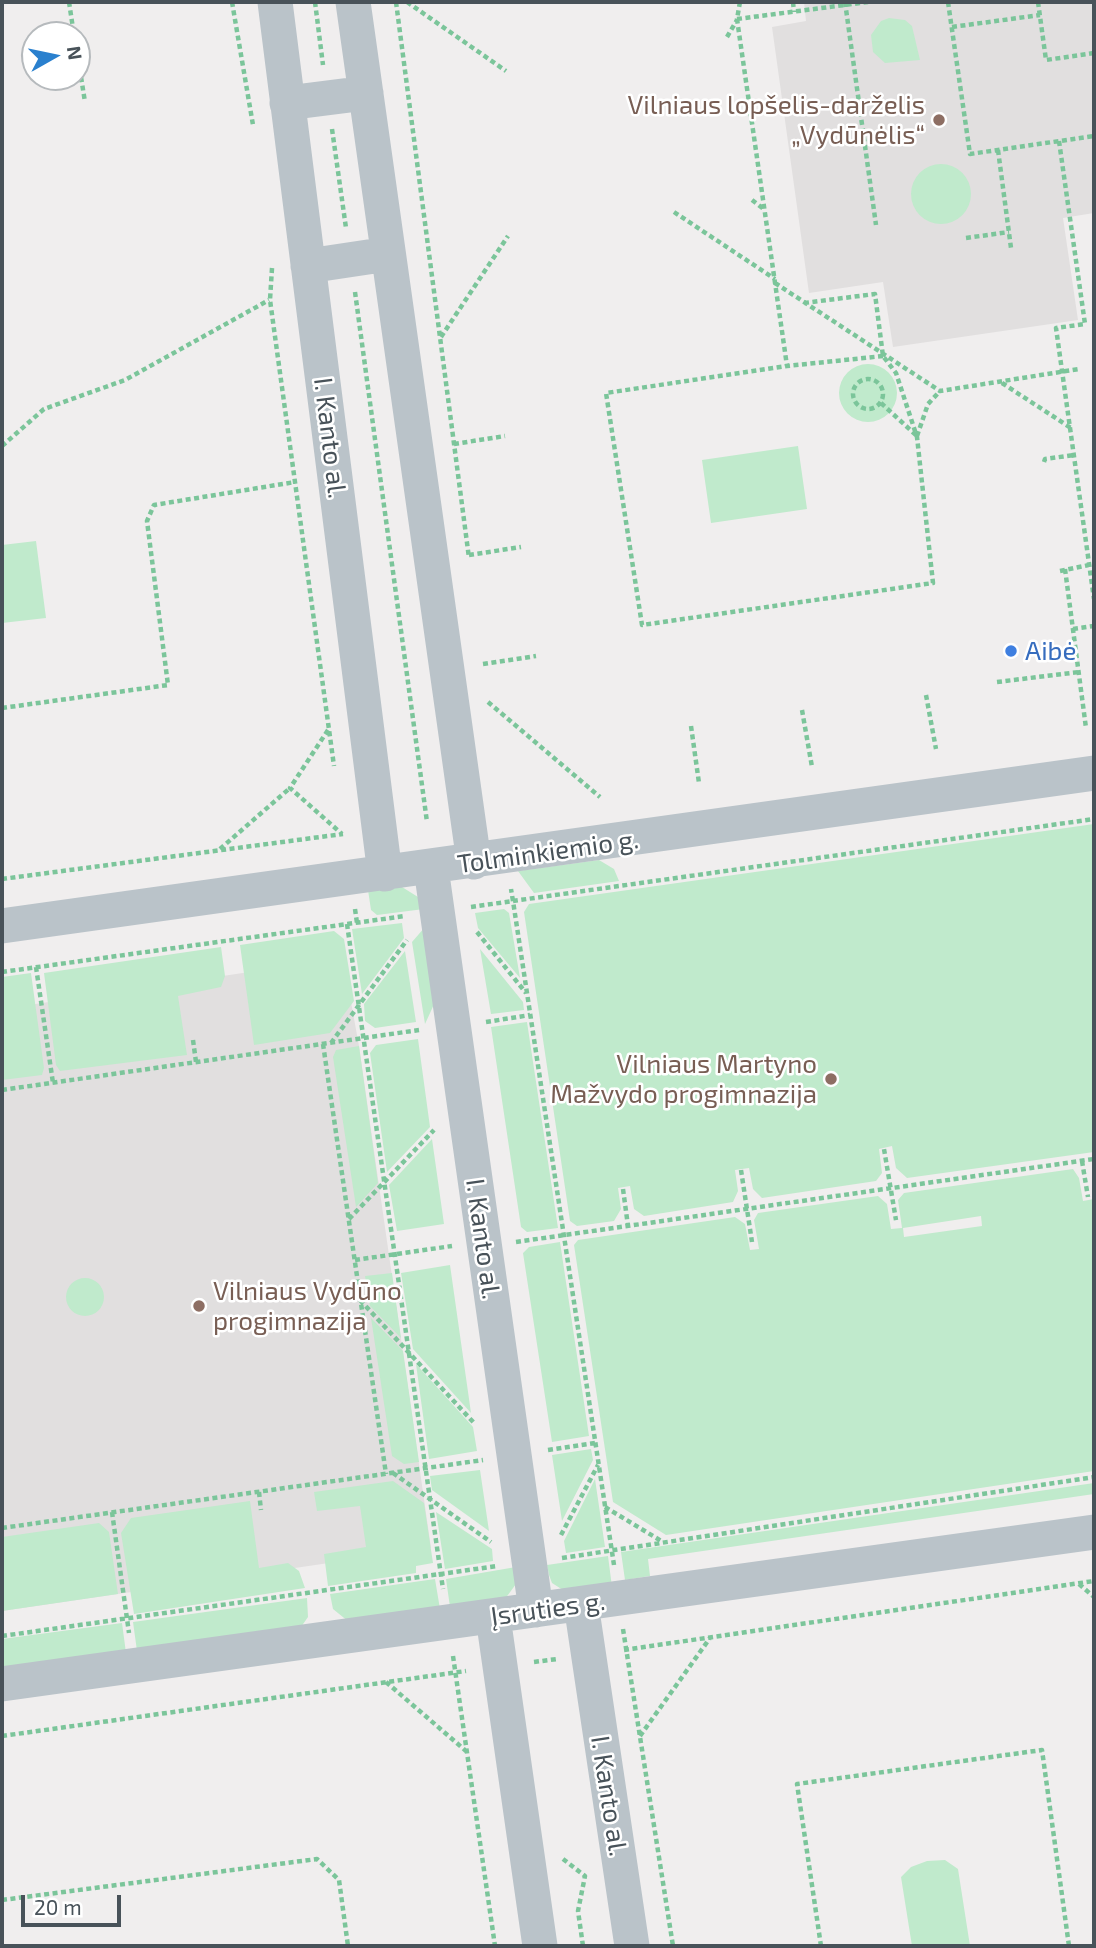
<!DOCTYPE html>
<html>
<head>
<meta charset="utf-8">
<style>
  body { margin:0 }
  #map { position:relative; width:1096px; height:1948px; overflow:hidden; background:#f0eeee; font-family:"Exo 2",sans-serif }
  canvas { display:block }
  .frame { position:absolute; inset:0; border:4px solid #485259; pointer-events:none }
  .north { position:absolute; left:21px; top:21px; width:70px; height:70px; box-sizing:border-box; background:#fff; border:2px solid #b6babd; border-radius:50%; rotate:81deg; font-size:19px; font-weight:700; line-height:28px; text-align:center; color:#485259 }
  .north::after { content:''; display:block; margin:auto; width:24px; height:32px; background:#2a80ce; clip-path:polygon(50% 0,100% 100%,50% 72%,0 100%) }
  .scale { position:absolute; left:21px; top:1895px; width:100px; height:32px; box-sizing:border-box; border:4px solid #485259; border-top:0; padding-left:9px; font-size:21px; line-height:24px; white-space:nowrap; color:#485259; -webkit-text-stroke:5px #fff; paint-order:stroke }
</style>
</head>
<body>
<div id="map">
<canvas width="1096" height="1948"></canvas>
<div class="frame"></div>
<div class="north">N</div>
<div class="scale">20 m</div>
</div>
<script>
const ctx = document.querySelector('canvas').getContext('2d');
ctx.lineJoin = 'round';
function fillPath(path, color) {
  ctx.fillStyle = color;
  ctx.fill(path, 'evenodd');
}
function toPath(rows) {
  const path = new Path2D();
  for (const r of rows) {
    if (r.length === 3) {
      path.moveTo(r[0] + r[2], r[1]);
      path.arc(r[0], r[1], r[2], 0, 2 * Math.PI);
      continue;
    }
    path.moveTo(r[0], r[1]);
    for (let i = 2; i < r.length; i += 2) path.lineTo(r[i], r[i + 1]);
  }
  return path;
}
function strokePath(path, color, width, dash) {
  ctx.strokeStyle = color;
  ctx.lineWidth = width;
  ctx.lineCap = dash ? 'butt' : 'round';
  ctx.setLineDash(dash || []);
  ctx.stroke(path);
}
function write(font, color, halo, rows, align = 'center') {
  ctx.font = font + ' "Exo 2",sans-serif';
  ctx.lineWidth = 5;
  ctx.setLineDash([]);
  ctx.textBaseline = 'middle';
  ctx.strokeStyle = halo;
  ctx.fillStyle = color;
  for (const [text, x, y, turn = 0] of rows) {
    ctx.save();
    ctx.translate(x, y);
    ctx.rotate((+turn || 0) * Math.PI / 180);
    ctx.textAlign = isNaN(turn) ? turn : align;
    if (halo) ctx.strokeText(text, 0, 0);
    ctx.fillText(text, 0, 0);
    ctx.restore();
  }
}
const education = toPath([
  [804,2,1094,2,1094,213,1063,218,1078,320,893,347,883,282,809,293,772,27,806,21],
  [343,958,359,1046,431,1548,2,1611,2,1009]
]);
const green = toPath([
  [889,18,905,20,912,26,920,60,885,63,873,52,871,35,881,21],
  [941,194,30],
  [868,393,29],
  [798,446,807,509,711,523,702,460],
  [36,541,46,618,2,623,2,545],
  [1094,824,1094,1152,907,1178,896,1168,892,1146,879,1149,882,1173,876,1181,762,1198,753,1189,749,1168,735,1170,738,1191,733,1202,644,1216,634,1209,630,1186,618,1188,621,1209,614,1221,577,1226,570,1221,524,912,529,904],
  [599,860,614,869,619,881,534,893,518,871],
  [402,887,418,897,424,909,377,915,371,910,368,890],
  [504,909,509,913,520,978,478,928,475,913],
  [402,923,404,938,362,994,352,929],
  [425,927,436,1000,425,1024,412,942],
  [334,931,344,939,354,1001,330,1033,254,1045,240,945],
  [221,947,225,976,221,987,178,996,187,1055,60,1071,56,1065,44,973],
  [480,949,523,1002,524,1010,491,1014],
  [405,951,416,1022,375,1028,365,1021,364,1004],
  [31,973,44,1068,42,1075,2,1080,2,977],
  [527,1022,558,1228,527,1232,521,1227,491,1027],
  [418,1039,430,1127,387,1172,370,1053,376,1045],
  [359,1046,378,1183,356,1207,333,1057,336,1050],
  [432,1139,444,1224,397,1231,389,1185],
  [1073,1169,1079,1178,1083,1201,1094,1199,1094,1471,666,1535,613,1502,574,1245,578,1240,735,1217,745,1224,750,1250,759,1249,754,1220,758,1213,878,1196,887,1204,891,1229,902,1228,898,1200,904,1193],
  [981,1216,982,1226,904,1237,903,1228],
  [560,1242,589,1436,552,1442,523,1253,529,1247],
  [450,1265,471,1413,413,1349,401,1273],
  [392,1273,401,1338,370,1306,365,1276],
  [85,1297,19],
  [371,1318,403,1351,419,1462,404,1464,392,1456],
  [416,1364,473,1427,477,1451,429,1459],
  [591,1449,593,1460,562,1521,552,1455],
  [480,1470,489,1531,432,1490,430,1476],
  [595,1479,605,1547,566,1553,564,1541],
  [393,1481,424,1503,433,1563,416,1566,416,1573,328,1586,324,1554,366,1547,360,1506,317,1511,314,1492],
  [1094,1483,1094,1494,648,1559,650,1576,625,1580,621,1552],
  [250,1501,259,1568,288,1563,299,1571,305,1588,134,1614,121,1533,131,1518],
  [436,1512,492,1549,493,1561,445,1569],
  [99,1523,109,1532,118,1594,2,1611,2,1537],
  [608,1556,612,1587,563,1590,552,1583,549,1575,547,1565],
  [516,1567,516,1584,505,1599,450,1607,446,1579],
  [435,1579,440,1609,349,1622,333,1609,330,1594],
  [307,1598,308,1617,301,1627,137,1651,133,1622],
  [122,1623,126,1653,2,1671,2,1639],
  [945,1860,958,1869,970,1946,912,1946,901,1877,911,1867,927,1861]
]);
const path = toPath([
  [69,2,74,35],
  [232,2,253,125],
  [315,2,323,65],
  [396,2,469,558],
  [407,2,506,71],
  [740,2,737,19,787,366],
  [793,2,794,12],
  [845,2,876,225],
  [948,2,970,154,1094,136],
  [1038,2,1046,60,1094,53],
  [737,19,868,2],
  [952,27,1040,15],
  [727,37,737,20],
  [77,52,85,102],
  [332,129,346,228],
  [1059,141,1085,324,1056,328,1094,599],
  [998,150,1011,248],
  [752,200,765,210],
  [674,212,775,279],
  [966,238,1009,232],
  [272,268,270,300,334,766],
  [775,283,940,391,1079,369],
  [355,292,427,822],
  [804,303,875,294,883,356,896,373,917,437,933,583,642,625,606,393,787,366,883,356],
  [441,337,508,236],
  [868,394,15],
  [1002,383,1071,428],
  [881,403,917,436],
  [917,436,928,404,940,391],
  [454,444,505,436],
  [2,446,44,409,125,380,269,300],
  [1044,462,1045,459,1074,455],
  [469,555,521,547],
  [1065,569,1086,728],
  [1060,571,1089,565],
  [1073,629,1094,626],
  [483,664,536,656],
  [997,682,1079,672],
  [926,695,936,749],
  [488,702,600,797],
  [2,708,168,685,147,521,154,505,295,482],
  [802,710,812,767],
  [691,726,699,783],
  [328,730,290,788,342,834],
  [220,849,290,788],
  [2,879,343,834],
  [471,907,513,901,511,889],
  [355,909,357,923],
  [347,924,443,1589],
  [477,932,526,993],
  [36,967,53,1083],
  [2,972,405,916],
  [486,1022,530,1015],
  [193,1040,196,1062],
  [331,1043,407,940],
  [323,1044,386,1474],
  [2,1090,419,1030],
  [884,1149,896,1220],
  [1082,1161,1088,1197],
  [741,1170,752,1242],
  [623,1189,628,1226],
  [349,1219,434,1130],
  [516,1242,1094,1159],
  [355,1260,452,1246],
  [360,1300,475,1424],
  [548,1450,595,1443],
  [393,1473,491,1542],
  [259,1492,261,1510],
  [605,1507,663,1542],
  [112,1512,129,1633],
  [2,1528,483,1460],
  [561,1535,598,1465],
  [562,1558,1094,1477],
  [614,1565,513,901,1094,819],
  [1079,1584,1094,1597],
  [623,1629,673,1946],
  [2,1636,497,1566],
  [624,1650,1094,1581],
  [453,1656,495,1946],
  [534,1662,557,1659],
  [386,1682,466,1751],
  [2,1736,466,1671],
  [640,1736,710,1638],
  [563,1859,585,1876,578,1911,583,1946],
  [2,1900,317,1859,339,1880,348,1946],
  [821,1946,797,1784,1042,1750,1069,1946]
]);
const street = toPath([
  [275,2,385,874],
  [353,2,474,862],
  [287,103,366,93],
  [308,266,388,254],
  [431,868,536,1610],
  [2,926,1094,773],
  [581,1604,632,1946],
  [493,1617,540,1946],
  [2,1684,1094,1532]
]);
const markers = [
  [939,120,7,"#8d6e63"],
  [1011,651,7,"#3f7fe0"],
  [831,1079,7,"#8d6e63"],
  [199,1306,7,"#8d6e63"]
];
const educationNames = [
  ["Vilniaus lopšelis-darželis",925,105],
  ["„Vydūnėlis“",925,135],
  ["Vilniaus Martyno",817,1064],
  ["Mažvydo progimnazija",817,1094],
  ["Vilniaus Vydūno",213,1291,"left"],
  ["progimnazija",213,1321,"left"]
];
const streetNames = [
  ["I. Kanto al.",330,438,83],
  ["Tolminkiemio g.",548,852,-8],
  ["I. Kanto al.",483,1239,82],
  ["Įsruties g.",548,1609,-8],
  ["I. Kanto al.",609,1796,81]
];
const shopNames = [
  ["Aibė",1025,651]
];
fillPath(education, '#e1dfdf');
fillPath(green, '#c0eacc');
strokePath(path, '#7bc59a', 4.5, [5, 3.5]);
strokePath(street, '#bac3c9', 35);
for (const [x, y, r, color] of markers) {
  const dot = new Path2D();
  dot.arc(x, y, r, 0, 2 * Math.PI);
  ctx.fillStyle = color;
  ctx.fill(dot);
  strokePath(dot, '#fff', 2.5);
}
write('26px', '#785e54', '#fff', educationNames, 'right');
write('26px', '#485259', '#fff', streetNames);
write('26px', '#366cbe', '#fff', shopNames, 'left');
</script>
</body>
</html>
